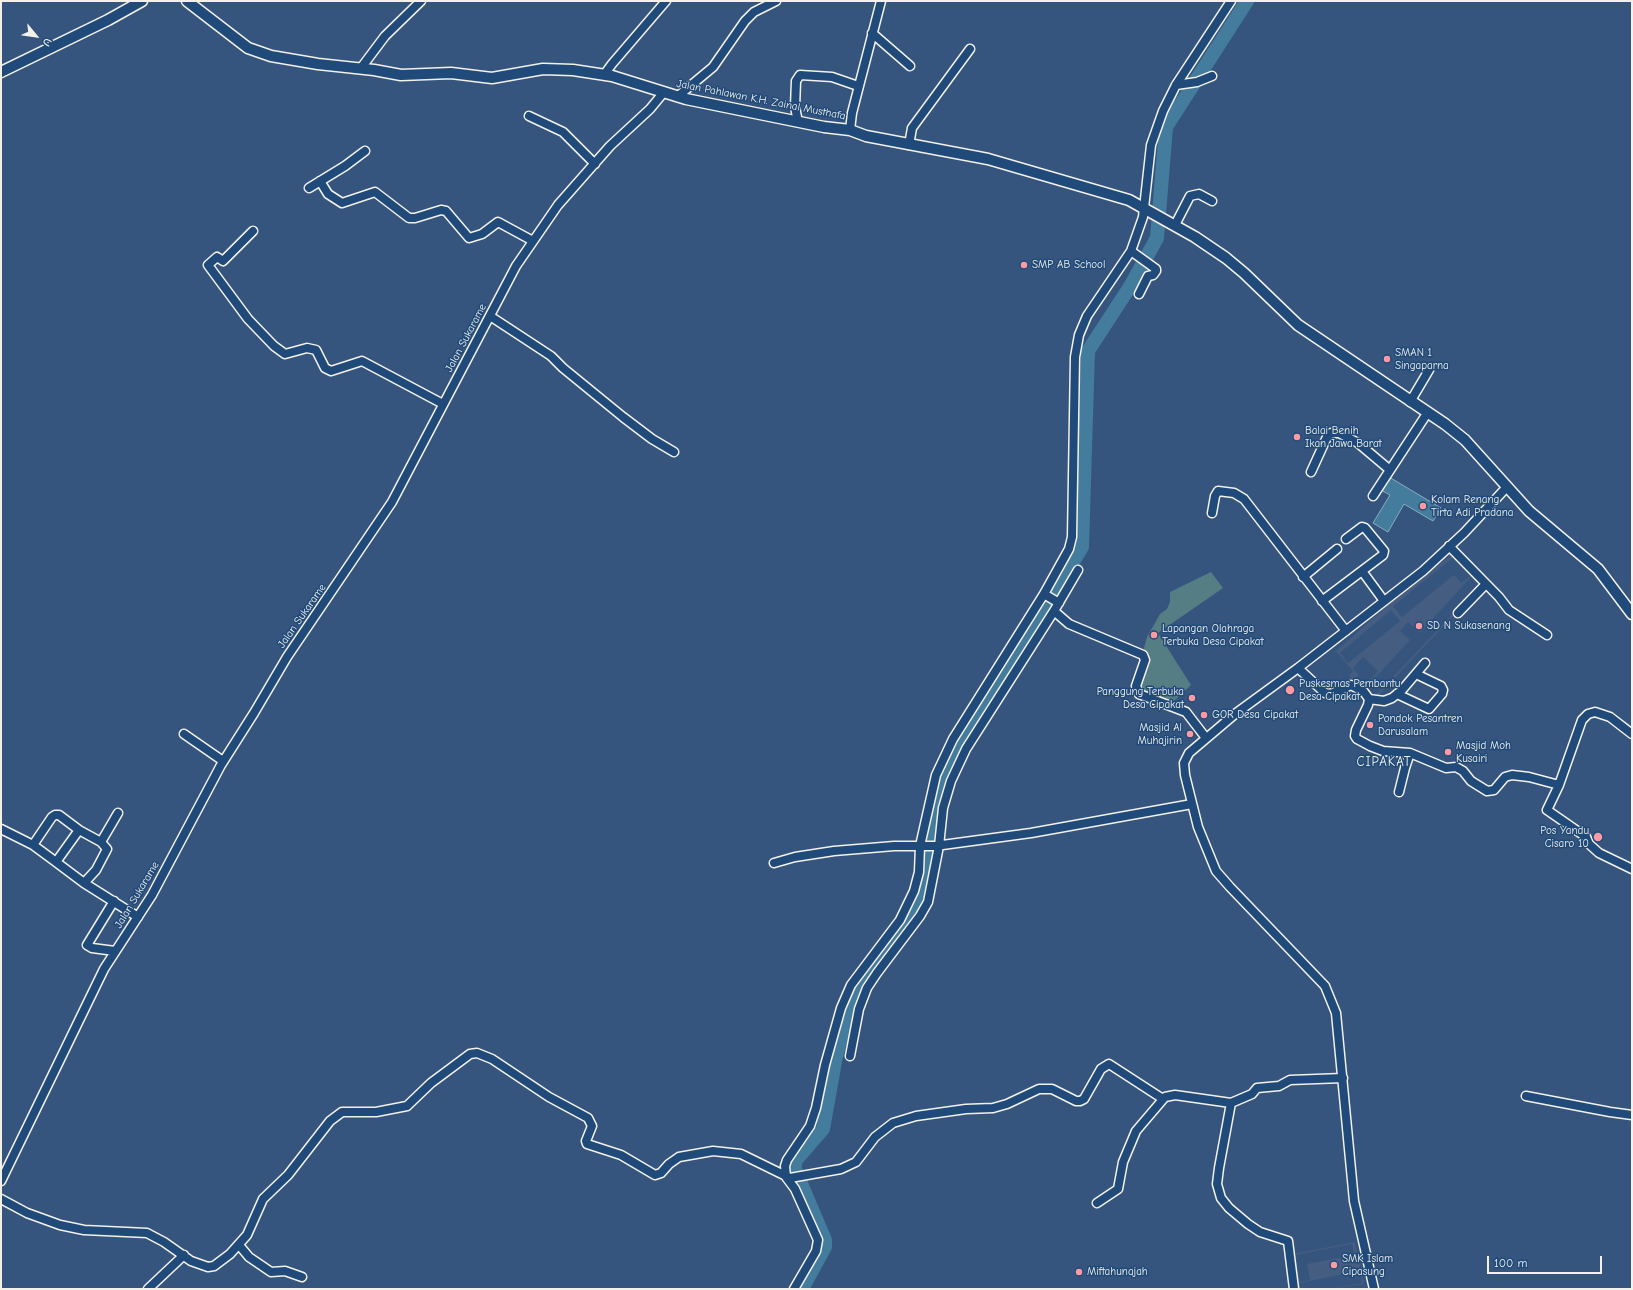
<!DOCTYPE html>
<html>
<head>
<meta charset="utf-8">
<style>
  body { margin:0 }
  #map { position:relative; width:1633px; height:1290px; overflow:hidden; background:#35557e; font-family:"Comic Neue",sans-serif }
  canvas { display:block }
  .frame { position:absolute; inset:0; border:2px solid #f4f1e8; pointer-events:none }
  .north { position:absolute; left:16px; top:16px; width:40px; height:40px; -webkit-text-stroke:3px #1f4a7a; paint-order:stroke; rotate:119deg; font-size:11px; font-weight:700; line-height:16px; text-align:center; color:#f4f1e8 }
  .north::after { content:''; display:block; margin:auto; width:14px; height:18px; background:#f4f1e8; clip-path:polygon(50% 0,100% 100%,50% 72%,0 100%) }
  .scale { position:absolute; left:1487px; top:1256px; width:115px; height:18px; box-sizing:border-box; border:2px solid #f4f1e8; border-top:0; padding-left:5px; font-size:12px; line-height:14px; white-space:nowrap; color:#f4f1e8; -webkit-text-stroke:3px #1f4a7a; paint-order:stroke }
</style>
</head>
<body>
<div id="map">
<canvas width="1633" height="1290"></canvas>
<div class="frame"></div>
<div class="north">U</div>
<div class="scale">100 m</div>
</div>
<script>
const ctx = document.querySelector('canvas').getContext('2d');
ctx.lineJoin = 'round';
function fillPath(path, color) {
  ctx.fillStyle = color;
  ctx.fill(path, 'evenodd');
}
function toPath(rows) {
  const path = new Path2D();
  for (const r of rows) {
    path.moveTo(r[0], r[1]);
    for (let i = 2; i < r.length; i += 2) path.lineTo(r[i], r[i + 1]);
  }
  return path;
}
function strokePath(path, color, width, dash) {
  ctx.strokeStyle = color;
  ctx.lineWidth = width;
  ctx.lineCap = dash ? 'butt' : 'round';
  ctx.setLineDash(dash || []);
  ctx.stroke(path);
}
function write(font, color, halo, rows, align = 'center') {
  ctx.font = font + ' "Comic Neue",sans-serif';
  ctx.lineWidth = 3;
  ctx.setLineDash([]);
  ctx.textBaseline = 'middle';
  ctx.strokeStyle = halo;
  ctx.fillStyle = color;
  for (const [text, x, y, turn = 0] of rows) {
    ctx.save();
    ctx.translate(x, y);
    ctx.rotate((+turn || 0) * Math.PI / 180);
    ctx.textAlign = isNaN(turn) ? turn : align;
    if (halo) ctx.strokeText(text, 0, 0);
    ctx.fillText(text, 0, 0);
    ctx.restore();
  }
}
const built = toPath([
  [1455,552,1482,585,1374,700,1349,676,1353,671,1336,651,1387,606],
  [1455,556,1470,576,1461,583,1454,575,1402,617,1393,606],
  [1471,577,1480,585,1374,697,1365,689,1410,640,1400,631,1408,622,1420,633],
  [1391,610,1400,621,1348,663,1340,653],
  [1363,657,1378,671,1363,687,1355,679,1359,675,1353,668],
  [1355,1242,1364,1284,1328,1289,1362,1283,1359,1271,1300,1283,1301,1289,1299,1289,1292,1254],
  [1352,1244,1354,1255,1307,1264,1310,1280,1300,1282,1295,1255]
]);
const green = toPath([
  [1211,572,1223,588,1158,633,1191,685,1174,701,1136,690,1145,659,1144,648,1147,637,1160,614,1167,609,1170,602,1170,592]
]);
const water = toPath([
  [1389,477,1441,508,1433,521,1404,504,1388,532,1373,523,1390,495,1381,490,1389,477]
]);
const river = toPath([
  [802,1289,825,1247,825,1240,794,1167,796,1160,823,1129,836,1056,852,999,859,985,912,917,921,901,925,885,941,781,1082,547,1088,351,1131,285,1157,238,1166,127,1247,1]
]);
const minor = toPath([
  [872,33,910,66],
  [361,68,385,36,421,1],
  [604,75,612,64,666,1],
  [1176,85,1197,82,1212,76],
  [677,97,713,67,745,21,754,12,776,1],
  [529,116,563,132,595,164],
  [798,122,795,107,796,81,800,75,832,77,858,86],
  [850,130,852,113,881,1],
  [909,145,912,128,970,49],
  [320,181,328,194,342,203,375,192,409,218,415,218,441,210,446,211,469,238,482,234,498,222,533,241],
  [309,188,345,166,365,151],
  [1175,225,1190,196,1199,194,1212,201],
  [253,231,223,261,217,257,208,265,248,319,274,346,285,354,307,348,316,350,325,368,331,371,362,361,443,404],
  [1131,251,1156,269,1156,271,1153,275,1148,276,1139,294],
  [490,316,551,356,563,368,623,417,652,439,674,452],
  [1410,402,1429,370],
  [1311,472,1327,437,1331,433,1339,433,1358,443,1390,470],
  [1373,496,1428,412],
  [1212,513,1215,496,1218,491,1234,493,1244,499,1346,631],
  [1449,546,1499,597,1509,610,1547,635],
  [1362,571,1384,601],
  [1303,577,1337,549],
  [1044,594,1059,603],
  [1322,601,1383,555,1384,551,1365,528,1362,527,1346,539],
  [1054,611,1069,624,1143,655,1145,660,1136,686,1139,694,1186,712,1206,738],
  [1458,613,1486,584],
  [1298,668,1325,693,1331,694,1351,685,1364,692,1369,699,1368,705,1356,730,1355,736,1357,739,1370,746,1383,751,1410,753,1446,768,1456,767,1463,771,1471,781,1487,791,1494,790,1505,777,1512,775,1529,777,1559,785],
  [1397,694,1429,709,1442,694,1443,690,1441,686,1416,674],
  [1369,699,1384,701,1392,698,1402,690,1425,663],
  [184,734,223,761],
  [1632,734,1610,717,1595,712,1588,714,1582,720,1559,785,1547,810,1586,837,1589,844,1599,853,1632,869],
  [1399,792,1405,768,1410,753],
  [1,829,33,845,56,862],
  [101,842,118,813],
  [33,845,52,817,55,815,59,815,79,830],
  [774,863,795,857,834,851,894,846,935,846,1031,833,1192,804],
  [84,883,96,870,107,849,101,842,79,830,56,862,84,883,138,917],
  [114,901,87,945,92,948,115,951],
  [850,1056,859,1009,867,988,877,973,920,916,928,902,939,846,943,808,951,781,966,749,1054,611,1078,570],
  [1526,1096,1610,1112,1632,1115],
  [1231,1103,1219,1168,1217,1184,1221,1198,1229,1208,1248,1224,1260,1232,1288,1241,1294,1289],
  [1,1181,104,969,152,895,221,765,254,713,287,657,392,502,516,266,558,205,610,146,650,109,664,92],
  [1,1199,27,1213,60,1225,84,1230,147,1233,164,1242,191,1261,208,1267,214,1266,230,1254,247,1235,263,1199,288,1175,330,1121,342,1112,376,1112,407,1106,431,1083,470,1054,477,1053,492,1059,549,1097,588,1118,592,1126,586,1141,587,1144,621,1155,655,1175,661,1173,669,1164,679,1157,713,1151,741,1154,790,1178,841,1169,856,1162,875,1137,893,1123,916,1116,966,1109,993,1108,1007,1104,1039,1089,1052,1089,1076,1101,1080,1101,1084,1099,1101,1069,1109,1064,1163,1099],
  [1097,1203,1118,1189,1123,1162,1136,1131,1165,1097,1175,1095,1231,1103,1252,1094,1257,1088,1279,1086,1290,1080,1343,1078],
  [239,1245,249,1257,271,1272,285,1271,302,1277],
  [148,1289,184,1255],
  [794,1289,816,1251,818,1240,795,1189,786,1177,785,1166,787,1160,810,1126,816,1108,825,1065,841,1008,851,985,900,920,914,891,919,872,920,846,936,775,953,739,1044,594,1069,549,1072,537,1075,357,1079,335,1087,316,1131,251,1143,217,1151,145,1163,111,1176,85,1231,1],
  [1374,1289,1354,1201,1336,1013,1325,986,1230,887,1216,871,1198,827,1185,775,1184,763,1189,753,1235,714,1298,668,1423,571,1464,533,1506,488]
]);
const tertiary = toPath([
  [187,1,248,48,271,56,318,64,374,70,401,75,451,73,492,78,543,69,573,70,612,76,686,99,824,127,850,130,866,136,988,159,1129,200,1195,237,1226,258,1244,273,1298,325,1445,424,1465,440,1529,511,1598,569,1632,614],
  [1,72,108,20,142,1]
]);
const markers = [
  [1024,265,4,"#ff9aa2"],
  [1387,359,4,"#ff9aa2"],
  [1297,437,4,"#ff9aa2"],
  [1423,506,4,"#ff9aa2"],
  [1419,626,4,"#ff9aa2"],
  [1154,635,4,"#ff9aa2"],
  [1290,690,5,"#ff9aa2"],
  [1192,698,4,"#ff9aa2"],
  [1204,715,4,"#ff9aa2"],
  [1370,725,4,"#ff9aa2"],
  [1190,734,4,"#ff9aa2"],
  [1448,752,4,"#ff9aa2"],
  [1598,837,5,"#ff9aa2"],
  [1334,1265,4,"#ff9aa2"],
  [1079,1272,4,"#ff9aa2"]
];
const streetNames = [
  ["Jalan Pahlawan K.H. Zainal Musthafa",761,100,11],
  ["Jalan Sukarame",466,338,-62],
  ["Jalan Sukarame",302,616,-55],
  ["Jalan Sukarame",137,895,-59]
];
const poiNames = [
  ["SMP AB School",1032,265],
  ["SMAN 1",1395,353],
  ["Singaparna",1395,366],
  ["Balai Benih",1305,431],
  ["Ikan Jawa Barat",1305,444],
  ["Kolam Renang",1431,500],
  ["Tirta Adi Pradana",1431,513],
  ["SD N Sukasenang",1427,626],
  ["Lapangan Olahraga",1162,629],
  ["Terbuka Desa Cipakat",1162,642],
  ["Puskesmas Pembantu",1299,684],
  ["Desa Cipakat",1299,697],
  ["Panggung Terbuka",1184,692,"right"],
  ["Desa Cipakat",1184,705,"right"],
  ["GOR Desa Cipakat",1212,715],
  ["Pondok Pesantren",1378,719],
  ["Darusalam",1378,732],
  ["Masjid Al",1182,728,"right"],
  ["Muhajirin",1182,741,"right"],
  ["Masjid Moh",1456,746],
  ["Kusairi",1456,759],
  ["Pos Yandu",1589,831,"right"],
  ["Cisaro 10",1589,844,"right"],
  ["SMK Islam",1342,1259],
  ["Cipasung",1342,1272],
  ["Miftahunajah",1087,1272]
];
const quarterNames = [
  ["CIPAKAT",1384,762]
];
fillPath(built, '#445d81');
fillPath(green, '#557d84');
fillPath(water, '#447c9e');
strokePath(water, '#8aabbc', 1);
strokePath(river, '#447c9e', 14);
strokePath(minor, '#f4f1e8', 11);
strokePath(tertiary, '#f4f1e8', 13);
strokePath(minor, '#1f4a7a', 8);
strokePath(tertiary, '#1f4a7a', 10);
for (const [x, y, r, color] of markers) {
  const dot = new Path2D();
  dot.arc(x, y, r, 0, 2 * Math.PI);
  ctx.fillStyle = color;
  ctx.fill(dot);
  strokePath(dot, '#1f4a7a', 1.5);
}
write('11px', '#f4f1e8', '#1f4a7a', streetNames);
write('11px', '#f4f1e8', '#1f4a7a', poiNames, 'left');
ctx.letterSpacing = '1px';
write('13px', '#f4f1e8', '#1f4a7a', quarterNames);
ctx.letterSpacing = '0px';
</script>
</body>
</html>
